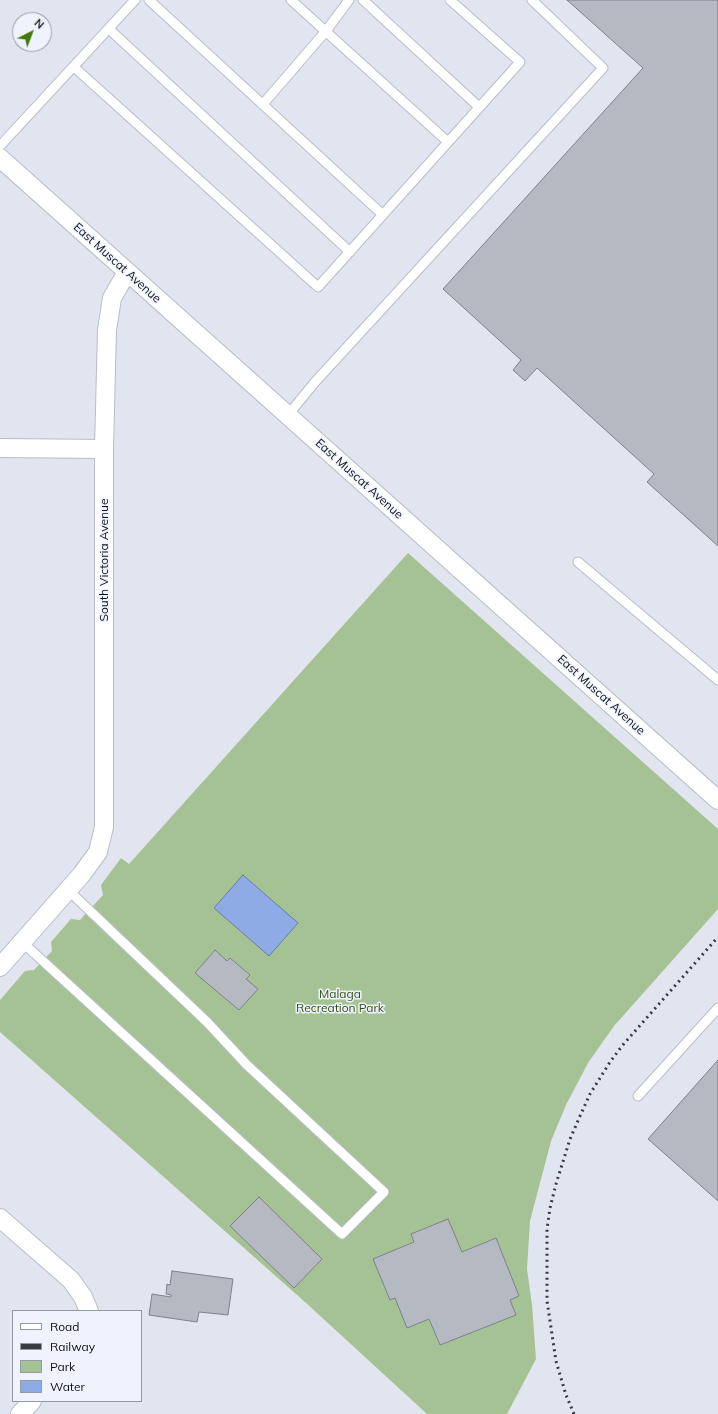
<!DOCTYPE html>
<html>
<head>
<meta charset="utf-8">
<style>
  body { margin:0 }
  #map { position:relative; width:718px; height:1414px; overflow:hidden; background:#e0e5ef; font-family:Mulish,sans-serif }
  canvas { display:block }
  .legend { position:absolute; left:12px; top:1310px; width:130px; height:92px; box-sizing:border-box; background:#eef3fd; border:1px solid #94989f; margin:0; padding:5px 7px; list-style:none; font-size:12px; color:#0d0f12 }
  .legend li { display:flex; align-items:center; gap:8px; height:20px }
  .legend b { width:20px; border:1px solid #94989f }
  .north { position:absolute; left:12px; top:12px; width:40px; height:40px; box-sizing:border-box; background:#eef3fd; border:1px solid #94989f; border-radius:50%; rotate:42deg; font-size:11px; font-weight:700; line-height:16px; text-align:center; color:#0d0f12 }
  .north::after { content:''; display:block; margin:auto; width:14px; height:18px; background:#437806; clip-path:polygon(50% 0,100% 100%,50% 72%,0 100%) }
</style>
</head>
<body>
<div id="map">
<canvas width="718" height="1414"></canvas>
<ul class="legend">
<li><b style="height:5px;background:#fff"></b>Road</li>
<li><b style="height:5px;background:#373a3e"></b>Railway</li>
<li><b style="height:11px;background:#a5c294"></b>Park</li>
<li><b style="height:11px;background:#8fabe5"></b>Water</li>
</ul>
<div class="north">N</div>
</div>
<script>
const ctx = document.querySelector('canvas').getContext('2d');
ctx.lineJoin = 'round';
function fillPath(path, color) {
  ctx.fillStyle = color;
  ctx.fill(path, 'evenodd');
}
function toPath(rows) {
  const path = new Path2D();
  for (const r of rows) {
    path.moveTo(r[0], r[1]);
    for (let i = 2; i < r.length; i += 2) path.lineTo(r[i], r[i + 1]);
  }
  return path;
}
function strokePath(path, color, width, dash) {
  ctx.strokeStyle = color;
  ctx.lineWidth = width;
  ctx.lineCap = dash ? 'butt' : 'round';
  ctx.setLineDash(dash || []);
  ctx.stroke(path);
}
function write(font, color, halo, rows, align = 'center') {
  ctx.font = font + ' Mulish,sans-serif';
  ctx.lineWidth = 3;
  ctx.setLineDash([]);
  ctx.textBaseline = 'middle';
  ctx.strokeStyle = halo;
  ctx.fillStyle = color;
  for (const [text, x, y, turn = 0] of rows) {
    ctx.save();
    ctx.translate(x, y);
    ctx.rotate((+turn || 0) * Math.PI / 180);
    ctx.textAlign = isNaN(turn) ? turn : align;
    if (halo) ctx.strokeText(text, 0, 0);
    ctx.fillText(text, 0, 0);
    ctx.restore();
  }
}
const green = toPath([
  [408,553,718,829,718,909,614,1026,588,1063,566,1105,551,1141,530,1221,527,1269,532,1305,536,1359,507,1414,427,1414,305,1302,0,1032,0,1000,25,971,34,970,52,951,51,942,71,919,80,920,103,895,101,885,121,858,129,864]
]);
const water = toPath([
  [243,875,298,923,269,956,214,908,243,875]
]);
const building = toPath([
  [567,0,718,0,718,546,647,482,654,474,537,368,525,381,513,370,521,360,443,289,643,68,567,0],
  [215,950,227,961,230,958,250,975,246,979,258,989,239,1010,195,973,215,950],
  [718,1060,718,1201,648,1139,718,1060],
  [259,1197,322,1259,294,1288,230,1226,259,1197],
  [448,1219,462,1252,496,1238,519,1296,510,1300,516,1315,440,1345,429,1319,407,1328,395,1298,390,1300,373,1259,414,1242,411,1234,448,1219],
  [172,1271,233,1279,228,1315,199,1312,197,1322,149,1315,152,1294,171,1297,171,1295,166,1294,167,1284,170,1285,172,1271]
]);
const lane = toPath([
  [149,0,383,215],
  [291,0,448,142],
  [363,0,479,107],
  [109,29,350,252],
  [74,67,318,287,520,62,450,0],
  [263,104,326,31,349,0],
  [0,146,135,0],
  [288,415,315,382,603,68,532,0],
  [578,562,718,680],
  [22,942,342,1234,384,1192,247,1065,207,1022,68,890],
  [638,1096,718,1008]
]);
const street = toPath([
  [0,158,718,800],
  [0,448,104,449],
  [0,967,82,874,98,852,104,827,104,449,107,330,112,298,127,272],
  [0,1218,71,1280,83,1297,89,1311],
  [20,1414,32,1401]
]);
const rail = toPath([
  [574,1414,566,1395,556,1361,547,1301,547,1229,550,1208,556,1184,570,1139,580,1116,590,1094,610,1062,622,1046,718,937]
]);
const streetNames = [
  ["East Muscat Avenue",117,263,42],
  ["East Muscat Avenue",359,479,42],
  ["South Victoria Avenue",104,560,-90],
  ["East Muscat Avenue",601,695,42]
];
const parkNames = [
  ["Malaga",340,994],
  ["Recreation Park",340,1008]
];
fillPath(green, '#a5c294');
fillPath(water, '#8fabe5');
strokePath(water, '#687ca6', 1);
fillPath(building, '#b4b9c2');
strokePath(building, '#7d828b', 1);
strokePath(lane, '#b8bdc6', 11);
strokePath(street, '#b8bdc6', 20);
strokePath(lane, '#fff', 9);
strokePath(street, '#fff', 18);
strokePath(rail, '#373a3e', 3, [2, 4]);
write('12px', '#0d0f12', '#eef3fd', streetNames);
write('12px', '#2f4f12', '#eef3fd', parkNames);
</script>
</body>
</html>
